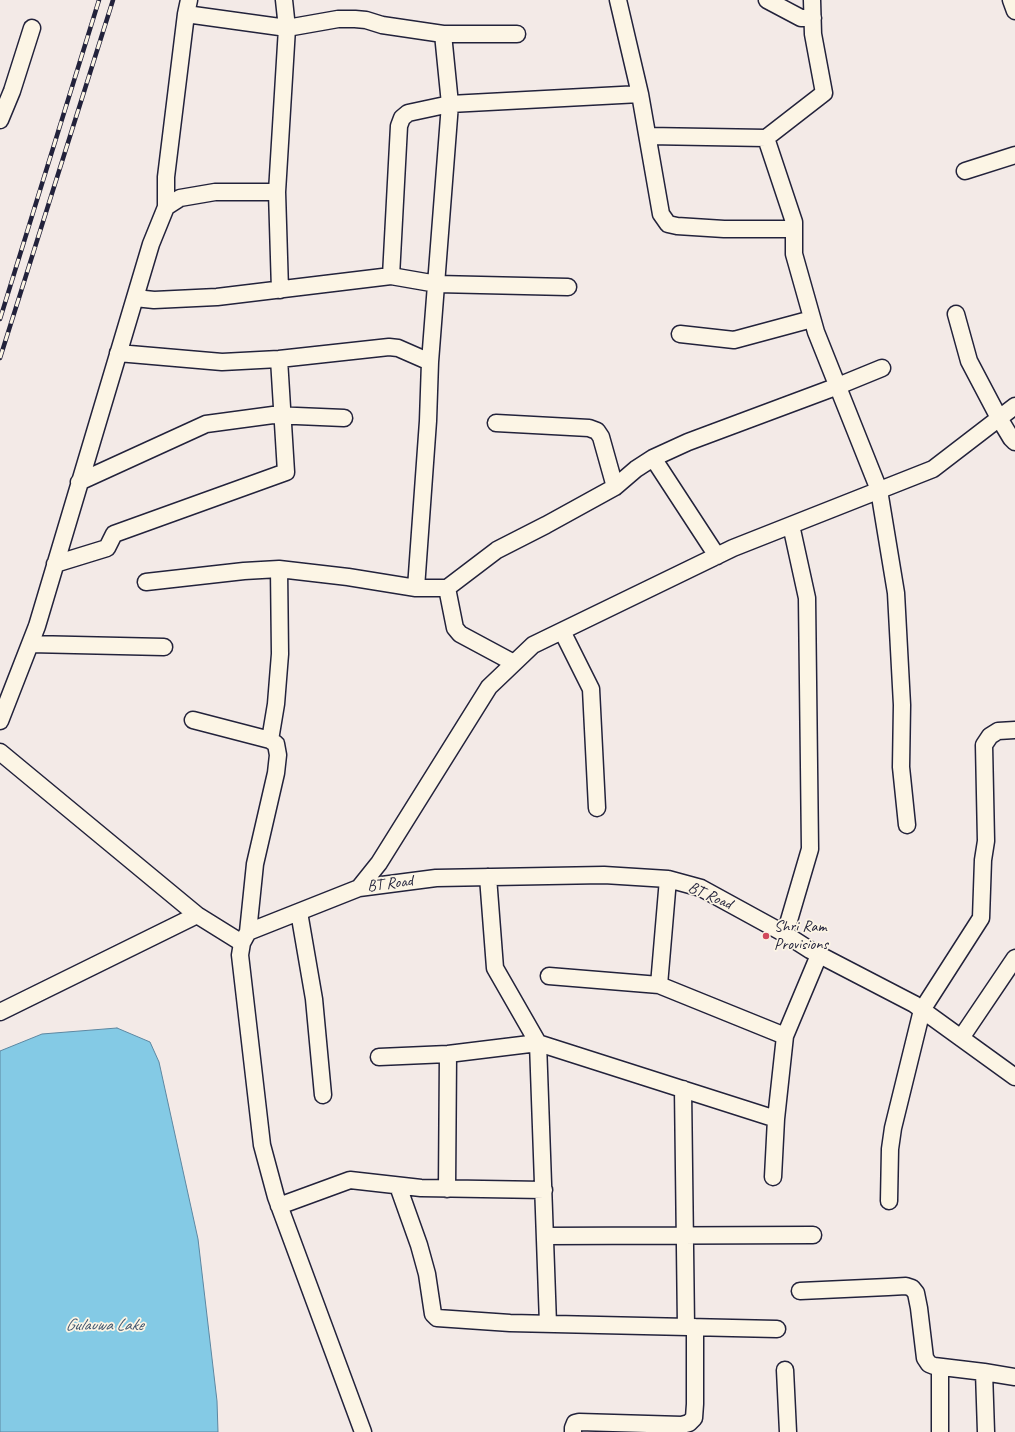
<!DOCTYPE html>
<html>
<head>
<meta charset="utf-8">
<style>
  body { margin:0 }
  canvas { display:block; background:#f3eae7 }
</style>
</head>
<body>
<canvas width="1015" height="1432"></canvas>
<script>
const ctx = document.querySelector('canvas').getContext('2d');
ctx.lineJoin = 'round';
function fillPath(path, color) {
  ctx.fillStyle = color;
  ctx.fill(path, 'evenodd');
}
function toPath(rows) {
  const path = new Path2D();
  for (const r of rows) {
    path.moveTo(r[0], r[1]);
    for (let i = 2; i < r.length; i += 2) path.lineTo(r[i], r[i + 1]);
  }
  return path;
}
function strokePath(path, color, width, dash) {
  ctx.strokeStyle = color;
  ctx.lineWidth = width;
  ctx.lineCap = dash ? 'butt' : 'round';
  ctx.setLineDash(dash || []);
  ctx.stroke(path);
}
function write(font, color, halo, rows, align = 'center') {
  ctx.font = font + ' Caveat,sans-serif';
  ctx.lineWidth = 3.5;
  ctx.setLineDash([]);
  ctx.textBaseline = 'middle';
  ctx.strokeStyle = halo;
  ctx.fillStyle = color;
  for (const [text, x, y, turn = 0] of rows) {
    ctx.save();
    ctx.translate(x, y);
    ctx.rotate((+turn || 0) * Math.PI / 180);
    ctx.textAlign = isNaN(turn) ? turn : align;
    if (halo) ctx.strokeText(text, 0, 0);
    ctx.fillText(text, 0, 0);
    ctx.restore();
  }
}
const water = toPath([
  [117,1028,150,1042,159,1062,198,1239,217,1401,218,1432,0,1432,0,1051,42,1034,117,1028]
]);
const minor = toPath([
  [618,0,640,94,661,214,668,224,677,226,724,229,794,229],
  [767,0,801,18,813,18],
  [812,0,813,34,824,93,766,138,794,222,794,254,816,332,879,490,896,593,902,705,901,767,907,825],
  [1011,0,1015,11],
  [186,14,287,28,338,19,355,19,366,20,382,25,443,34,517,34],
  [0,120,12,91,32,28],
  [648,136,766,138],
  [965,171,1015,155],
  [166,207,166,177,186,14,189,0],
  [391,276,399,126,402,118,408,113,450,104,640,94],
  [280,290,277,192,287,28,284,0],
  [135,298,154,300,217,297,391,276,437,284,568,287],
  [956,314,969,361,999,418,1011,438,1015,442],
  [680,334,734,340,812,319],
  [118,353,222,362,279,359,389,347,398,348,430,362],
  [496,423,589,428,597,431,601,437,615,487],
  [653,458,717,556],
  [79,482,206,424,273,415,344,418],
  [55,564,107,548,114,534,286,472,279,359],
  [146,582,244,571,279,569,348,577,416,588,447,588,497,550,546,525,615,487,636,469,653,458,688,442,838,386,882,368],
  [416,588,428,421,430,362,450,104,443,34],
  [447,588,455,628,460,634,514,663],
  [562,631,591,689,597,808],
  [30,644,164,647],
  [193,720,270,740,276,744,278,755,276,773,255,864,248,932],
  [0,721,37,626,151,244,166,207,180,198,215,192,277,192],
  [270,740,276,704,280,654,279,569],
  [0,752,197,915,242,943],
  [488,877,495,968,538,1043,548,1324],
  [359,888,436,878,604,875,668,879,701,888,785,934,810,950,914,1004,1015,1077],
  [299,912,314,999,323,1095],
  [785,934,810,849,807,598,791,525],
  [549,976,659,985,785,1036],
  [659,985,668,879],
  [0,1012,197,915],
  [961,1038,1015,958],
  [379,1057,448,1054,538,1043,776,1119,785,1036,819,955],
  [683,1089,686,1327],
  [773,1177,776,1119],
  [398,1186,419,1245,427,1274,433,1314,437,1318,510,1323,777,1329],
  [447,1189,448,1054],
  [889,1201,890,1149,893,1128,922,1010,981,918,983,860,986,841,984,745,990,736,998,731,1015,730],
  [279,1206,350,1180,421,1188,544,1190],
  [545,1236,813,1235],
  [800,1291,888,1287,906,1286,912,1288,916,1293,919,1308,925,1358,929,1364,934,1366,984,1372,1015,1377],
  [785,1370,788,1432],
  [984,1372,986,1432],
  [363,1432,276,1197,262,1145,240,955,242,943,248,932,359,888,379,863,489,687,533,645,733,548,933,469,1015,406],
  [573,1432,573,1428,575,1423,579,1422,682,1425,689,1423,694,1418,695,1404,695,1327],
  [940,1432,940,1367]
]);
const rail = toPath([
  [0,319,99,0],
  [0,358,113,0]
]);
const markers = [
  [766,936,4,"#d1495b"]
];
const streetNames = [
  ["BT Road",390,884,-7],
  ["BT Road",710,896,24]
];
const poiNames = [
  ["Shri Ram",774,927],
  ["Provisions",774,945]
];
const waterNames = [
  ["Gulauwa Lake",104,1326]
];
fillPath(water, '#84cae5');
strokePath(water, '#5d87a1', 1);
strokePath(minor, '#22223b', 19);
strokePath(minor, '#fcf5e5', 16);
strokePath(rail, '#22223b', 4.5);
strokePath(rail, '#fcf5e5', 3, [9]);
for (const [x, y, r, color] of markers) {
  const dot = new Path2D();
  dot.arc(x, y, r, 0, 2 * Math.PI);
  ctx.fillStyle = color;
  ctx.fill(dot);
  strokePath(dot, '#fcf5e5', 1.5);
}
write('16px', '#22223b', '#fcf5e5', streetNames);
write('16px', '#22223b', '#fcf5e5', poiNames, 'left');
write('italic 17px', '#3f546e', '#fcf5e5', waterNames);
</script>
</body>
</html>
